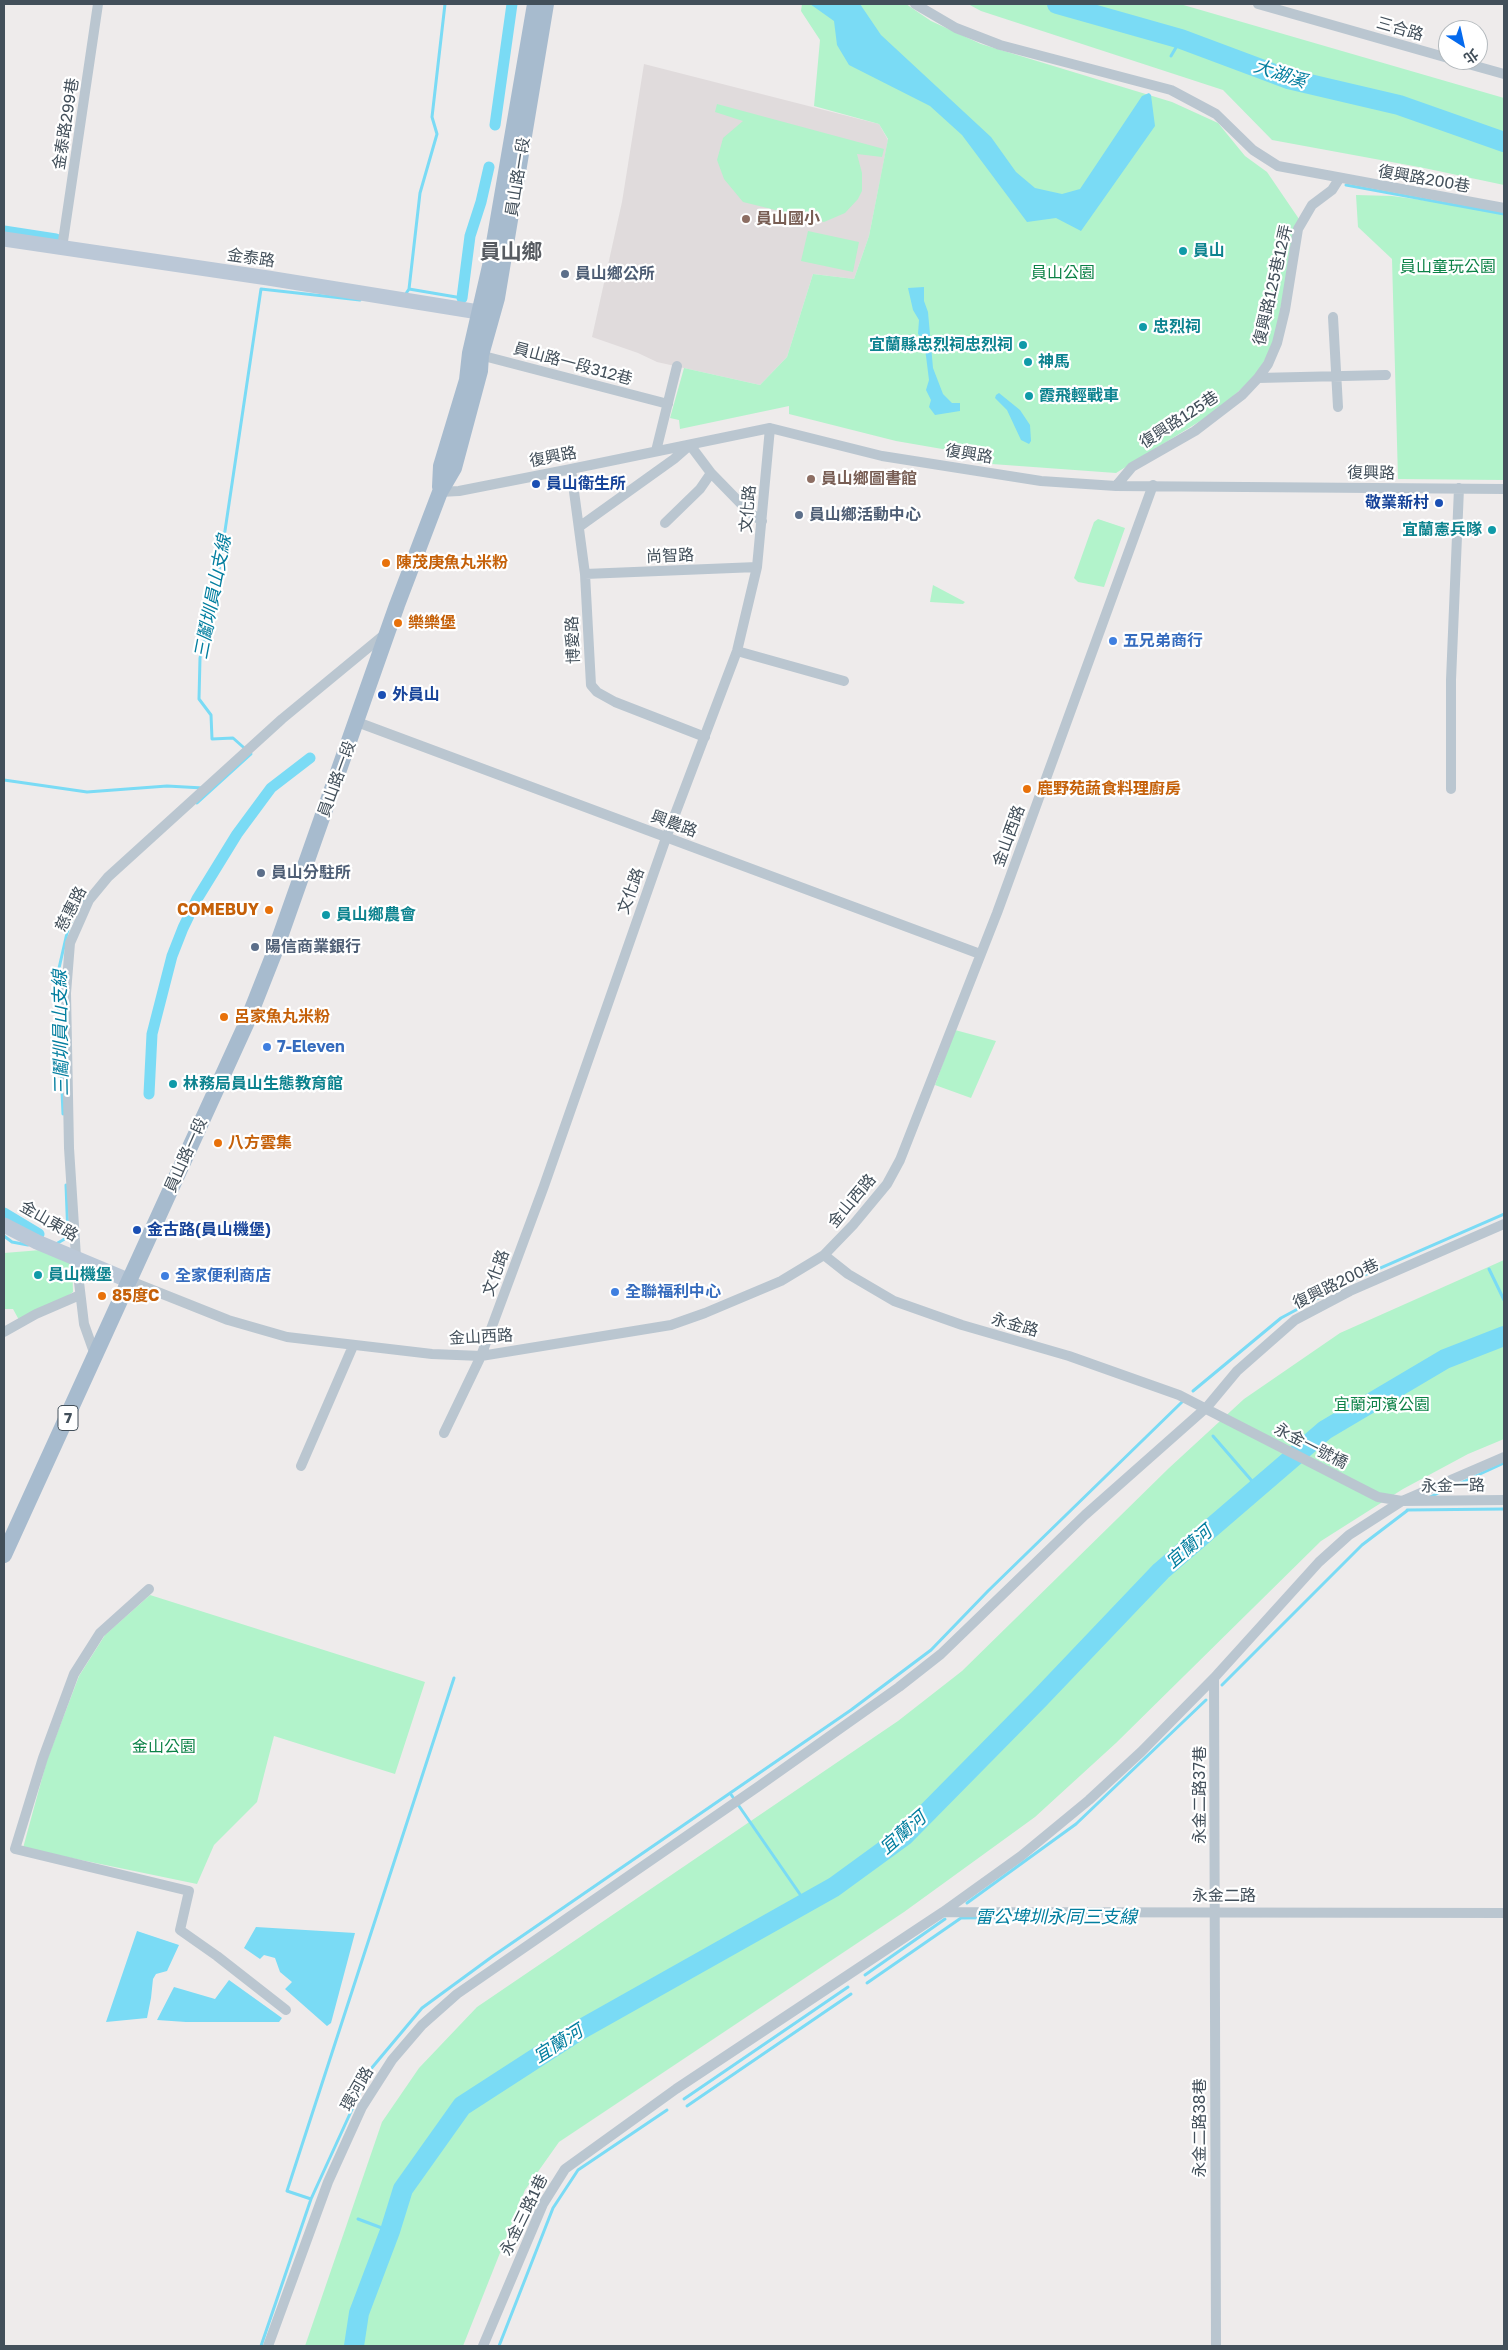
<!DOCTYPE html>
<html>
<head>
<meta charset="utf-8">
<style>
  body { margin:0 }
  #map { position:relative; width:1508px; height:2350px; overflow:hidden; background:#eeebeb; font-family:"Golos Text","Noto Sans TC",sans-serif }
  canvas { display:block }
  .frame { position:absolute; inset:0; border:5px solid #424f5a; pointer-events:none }
  .north { position:absolute; left:1438px; top:20px; width:50px; height:50px; box-sizing:border-box; background:#fff; border:1px solid #b3b9bd; border-radius:50%; rotate:145deg; font-size:14px; font-weight:700; line-height:20px; text-align:center; color:#424f5a }
  .north::after { content:''; display:block; margin:auto; width:18px; height:22px; background:#056aee; clip-path:polygon(50% 0,100% 100%,50% 72%,0 100%) }
</style>
</head>
<body>
<div id="map">
<canvas width="1508" height="2350"></canvas>
<div class="frame"></div>
<div class="north">北</div>
</div>
<script>
const ctx = document.querySelector('canvas').getContext('2d');
ctx.lineJoin = 'round';
function fillPath(path, color) {
  ctx.fillStyle = color;
  ctx.fill(path, 'evenodd');
}
function toPath(rows) {
  const path = new Path2D();
  for (const r of rows) {
    path.moveTo(r[0], r[1]);
    for (let i = 2; i < r.length; i += 2) path.lineTo(r[i], r[i + 1]);
  }
  return path;
}
function strokePath(path, color, width, dash) {
  ctx.strokeStyle = color;
  ctx.lineWidth = width;
  ctx.lineCap = dash ? 'butt' : 'round';
  ctx.setLineDash(dash || []);
  ctx.stroke(path);
}
function write(font, color, halo, rows, align = 'center') {
  ctx.font = font + ' "Golos Text","Noto Sans TC",sans-serif';
  ctx.lineWidth = 4.5;
  ctx.setLineDash([]);
  ctx.textBaseline = 'middle';
  ctx.strokeStyle = halo;
  ctx.fillStyle = color;
  for (const [text, x, y, turn = 0] of rows) {
    ctx.save();
    ctx.translate(x, y);
    ctx.rotate((+turn || 0) * Math.PI / 180);
    ctx.textAlign = isNaN(turn) ? turn : align;
    if (halo) ctx.strokeText(text, 0, 0);
    ctx.fillText(text, 0, 0);
    ctx.restore();
  }
}
const education = toPath([
  [644,64,879,124,888,140,869,236,854,279,813,274,787,357,760,385,657,362,638,353,592,337,622,202]
]);
const green = toPath([
  [802,4,906,4,931,21,981,44,1172,102,1218,123,1245,156,1267,172,1299,219,1274,340,1266,358,1254,377,1218,410,1116,473,978,463,977,455,896,441,789,414,789,406,680,429,679,420,670,418,684,368,760,385,787,357,813,274,854,279,869,236,888,139,879,124,814,106,820,40,801,11],
  [968,4,1180,4,1504,98,1504,185,1424,168,1272,140,1223,90,981,11],
  [717,104,884,149,882,157,857,154,862,173,862,191,858,199,845,213,824,222,743,202,724,179,717,160,723,138,743,121,715,112],
  [1356,195,1392,196,1504,211,1504,480,1398,479,1392,259,1358,227],
  [808,231,859,242,853,272,801,261],
  [1098,519,1125,528,1104,587,1078,582,1074,578,1094,522],
  [933,585,965,602,963,604,930,602],
  [955,1030,996,1041,971,1098,935,1085],
  [41,1250,72,1259,73,1292,62,1300,19,1320,13,1309,4,1309,4,1253],
  [1504,1260,1504,1439,1468,1454,1403,1489,1321,1541,1116,1743,1035,1817,904,1912,559,2142,525,2190,463,2346,305,2346,382,2122,419,2068,477,2007,898,1721,962,1671,1169,1468,1244,1399,1340,1333],
  [150,1595,425,1682,395,1774,274,1736,257,1802,214,1845,197,1884,23,1848,47,1760,79,1676,105,1635]
]);
const water = toPath([
  [810,4,860,4,881,35,991,137,1016,172,1035,188,1062,194,1080,189,1142,96,1149,93,1151,95,1155,126,1081,231,1056,218,1027,222,962,135,930,106,849,65,837,45,834,21],
  [924,287,924,301,928,312,933,368,943,394,952,403,960,403,960,411,935,415,929,407,931,400,926,390,929,380,924,340,918,334,919,320,913,310,908,288],
  [999,393,1020,410,1030,425,1031,441,1029,444,1021,440,1007,410,995,398,996,395],
  [256,1927,355,1933,331,2023,327,2026,285,1989,292,1982,280,1972,275,1958,264,1955,260,1959,244,1948],
  [137,1931,179,1945,167,1971,156,1974,153,1979,151,1998,147,2018,106,2022],
  [229,1980,282,2018,279,2022,186,2022,157,2020,174,1987,215,1999]
]);
const stream = toPath([
  [1171,56,1181,39],
  [1346,185,1504,214],
  [409,289,462,298],
  [405,295,409,289,420,193,437,134,432,117,445,4],
  [4,780,87,792,167,786,203,788],
  [197,803,251,754,233,738,212,739,211,715,199,699,200,658,207,628,212,618,261,289,360,300],
  [63,1114,57,977,67,933,78,903,86,898],
  [4,1236,12,1242,28,1245],
  [56,1244,68,1237,66,1185],
  [1489,1269,1504,1300],
  [1193,1391,1281,1318,1348,1282,1504,1214],
  [1213,1436,1252,1481],
  [1430,1497,1504,1463],
  [1407,1510,1504,1509],
  [1222,1685,1362,1545,1408,1510],
  [730,1793,806,1903],
  [967,1903,1076,1824,1206,1700],
  [865,1975,945,1919],
  [867,1983,961,1918,1052,1917],
  [684,2099,848,1987],
  [687,2106,851,1994],
  [311,2199,287,2191,454,1678],
  [358,2219,390,2231],
  [261,2346,311,2199,370,2070,422,2008,493,1956,851,1710,931,1650,988,1591,1182,1402],
  [499,2346,553,2208,578,2170,667,2110]
]);
const canal = toPath([
  [495,125,512,4],
  [4,231,56,239],
  [462,298,470,236,481,202,489,167],
  [149,1094,152,1034,172,956,183,928,197,899,237,834,271,788,310,758],
  [4,1213,39,1234]
]);
const river = toPath([
  [1057,4,1181,39,1288,79,1399,105,1504,142],
  [354,2346,359,2313,390,2231,403,2189,462,2106,578,2031,834,1887,904,1836,1039,1699,1161,1571,1325,1430,1445,1359,1504,1336]
]);
const street = toPath([
  [915,4,956,28,1000,45,1171,90,1216,114,1253,150,1278,166,1504,208],
  [1258,4,1448,58],
  [1454,60,1504,74],
  [62,248,98,4],
  [1333,317,1338,407],
  [476,354,668,404],
  [1258,378,1386,375],
  [656,451,677,366],
  [571,469,585,574,591,685,597,692,615,702,705,737],
  [1116,486,1132,467,1195,431,1242,395,1258,378,1268,364,1277,343,1285,310,1298,229,1312,205,1332,190,1339,179],
  [440,492,459,491,571,469,770,428,882,456,1041,481,1116,486,1504,489],
  [665,523,700,489,711,473],
  [579,527,674,459,690,445,711,473,750,513,762,521],
  [585,574,757,567],
  [737,651,844,681],
  [357,722,980,954],
  [1451,789,1451,680,1459,488],
  [824,1255,848,1274,894,1301,962,1325,1069,1356,1179,1395,1378,1497,1402,1501,1504,1500],
  [130,1281,228,1320,287,1337,432,1354,481,1356,671,1325,705,1313,781,1281,824,1255,853,1225,887,1184,900,1160,997,913,1153,485],
  [4,1332,36,1314,80,1295],
  [95,1355,84,1324,76,1257,69,1148,66,993,70,943,89,900,108,877,282,719,385,634],
  [444,1433,481,1356,544,1186,666,838,737,651,757,567,770,428],
  [301,1466,353,1346],
  [149,1589,100,1633,74,1674,43,1758,15,1849,189,1891,180,1930,217,1956,286,2010],
  [1214,1678,1216,2346],
  [943,1912,1504,1913],
  [268,2346,328,2182,362,2107,392,2060,422,2025,457,1994,759,1786,899,1687,941,1654,1085,1515,1207,1407,1237,1371,1295,1320,1350,1291,1504,1224],
  [483,2346,543,2204,565,2169,676,2089,943,1912,1021,1856,1089,1800,1141,1752,1214,1678,1319,1562,1349,1535,1402,1501,1504,1457]
]);
const secondary = toPath([
  [4,239,268,278,491,314],
  [4,1225,37,1242,130,1281]
]);
const primary = toPath([
  [440,487,441,466,467,380,470,353,490,266,535,4],
  [4,1555,247,1022,275,951,397,605,440,492,454,468,480,371,481,355,497,298,546,4]
]);
const markers = [
  [746,219,5,"#8d6e63"],
  [1183,251,5,"#0f9aa8"],
  [565,274,5,"#5c6f8a"],
  [1143,327,5,"#0f9aa8"],
  [1023,345,5,"#0f9aa8"],
  [1028,362,5,"#0f9aa8"],
  [1029,396,5,"#0f9aa8"],
  [811,479,5,"#8d6e63"],
  [536,484,5,"#1a4fb4"],
  [1439,503,5,"#1a4fb4"],
  [799,515,5,"#5c6f8a"],
  [1492,530,5,"#0f9aa8"],
  [386,563,5,"#e8710a"],
  [398,623,5,"#e8710a"],
  [1113,641,5,"#3f7fe0"],
  [382,695,5,"#1a4fb4"],
  [1027,789,5,"#e8710a"],
  [261,873,5,"#5c6f8a"],
  [269,910,5,"#e8710a"],
  [326,915,5,"#0f9aa8"],
  [255,947,5,"#5c6f8a"],
  [224,1017,5,"#e8710a"],
  [267,1047,5,"#3f7fe0"],
  [173,1084,5,"#0f9aa8"],
  [218,1143,5,"#e8710a"],
  [137,1230,5,"#1a4fb4"],
  [38,1275,5,"#0f9aa8"],
  [165,1276,5,"#3f7fe0"],
  [615,1292,5,"#3f7fe0"],
  [102,1296,5,"#e8710a"]
];
const shields = [
  [68,1418,20]
];
const shieldNames = [
  ["7",68,1418]
];
const streetNames = [
  ["三合路",1400,29,16],
  ["金泰路299巷",66,124,-81],
  ["員山路一段",518,177,-81],
  ["復興路200巷",1424,179,10],
  ["金泰路",251,258,8],
  ["復興路125巷12弄",1273,285,-77],
  ["員山路一段312巷",573,364,15],
  ["復興路125巷",1179,420,-33],
  ["復興路",969,454,9],
  ["復興路",553,457,-11],
  ["復興路",1371,473,1],
  ["文化路",748,509,-85],
  ["尚智路",670,556,-2],
  ["博愛路",573,640,-92],
  ["員山路一段",337,779,-70],
  ["興農路",674,824,20],
  ["金山西路",1009,836,-70],
  ["文化路",631,891,-70],
  ["慈惠路",71,909,-63],
  ["員山路一段",186,1155,-66],
  ["金山西路",852,1201,-50],
  ["金山東路",49,1221,30],
  ["文化路",496,1273,-70],
  ["復興路200巷",1336,1284,-26],
  ["永金路",1015,1325,16],
  ["金山西路",481,1337,-3],
  ["永金一號橋",1311,1446,27],
  ["永金一路",1453,1486,-1],
  ["永金二路37巷",1200,1795,-90],
  ["永金二路",1224,1896],
  ["環河路",357,2089,-60],
  ["永金二路38巷",1200,2128,-90],
  ["永金三路1巷",524,2215,-64]
];
const educationNames = [
  ["員山國小",756,219],
  ["員山鄉圖書館",821,479]
];
const cultureNames = [
  ["員山",1193,251],
  ["忠烈祠",1153,327],
  ["宜蘭縣忠烈祠忠烈祠",1013,345,"right"],
  ["神馬",1038,362],
  ["霞飛輕戰車",1039,396],
  ["宜蘭憲兵隊",1482,530,"right"],
  ["員山鄉農會",336,915],
  ["林務局員山生態教育館",183,1084],
  ["員山機堡",48,1275]
];
const parkNames = [
  ["員山童玩公園",1448,267],
  ["員山公園",1063,273],
  ["宜蘭河濱公園",1382,1405],
  ["金山公園",164,1747]
];
const serviceNames = [
  ["員山鄉公所",575,274],
  ["員山鄉活動中心",809,515],
  ["員山分駐所",271,873],
  ["陽信商業銀行",265,947]
];
const transitNames = [
  ["員山衛生所",546,484],
  ["敬業新村",1429,503,"right"],
  ["外員山",392,695],
  ["金古路(員山機堡)",147,1230]
];
const foodNames = [
  ["陳茂庚魚丸米粉",396,563],
  ["樂樂堡",408,623],
  ["鹿野苑蔬食料理廚房",1037,789],
  ["COMEBUY",259,910,"right"],
  ["呂家魚丸米粉",234,1017],
  ["八方雲集",228,1143],
  ["85度C",112,1296]
];
const shopNames = [
  ["五兄弟商行",1123,641],
  ["7-Eleven",277,1047],
  ["全家便利商店",175,1276],
  ["全聯福利中心",625,1292]
];
const waterNames = [
  ["大湖溪",1280,74,18],
  ["三鬮圳員山支線",213,597,-79],
  ["三鬮圳員山支線",61,1033,-91],
  ["宜蘭河",1189,1547,-41],
  ["宜蘭河",903,1833,-41],
  ["雷公埤圳永同三支線",1056,1917],
  ["宜蘭河",558,2044,-32]
];
const districtNames = [
  ["員山鄉",511,252]
];
fillPath(education, '#e0dbdc');
fillPath(green, '#b2f3cb');
fillPath(water, '#7adbf5');
strokePath(stream, '#7adbf5', 3);
strokePath(canal, '#7adbf5', 11);
strokePath(river, '#7adbf5', 20);
strokePath(street, '#bac6d0', 10);
strokePath(secondary, '#bbc8d7', 15);
strokePath(primary, '#a7bbce', 16);
for (const [x, y, r, color] of markers) {
  const dot = new Path2D();
  dot.arc(x, y, r, 0, 2 * Math.PI);
  ctx.fillStyle = color;
  ctx.fill(dot);
  strokePath(dot, '#fff', 2);
}
for (const [x, y, w] of shields) {
  const box = new Path2D();
  box.roundRect(x - w / 2, y - 12.5, w, 25, 4);
  ctx.fillStyle = '#fff';
  ctx.fill(box);
  strokePath(box, '#424f5a', 1);
}
write('bold 15px', '#424f5a', null, shieldNames);
write('16px', '#424f5a', '#fff', streetNames);
write('bold 16px', '#785e54', '#fff', educationNames, 'left');
write('bold 16px', '#0d838f', '#fff', cultureNames, 'left');
write('16px', '#0c8247', '#fff', parkNames);
write('bold 16px', '#4e5e75', '#fff', serviceNames, 'left');
write('bold 16px', '#164399', '#fff', transitNames, 'left');
write('bold 16px', '#c56008', '#fff', foodNames, 'left');
write('bold 16px', '#366cbe', '#fff', shopNames, 'left');
write('italic 18px', '#027e9f', '#fff', waterNames);
write('bold 21px', '#575b61', '#fff', districtNames);
</script>
</body>
</html>
